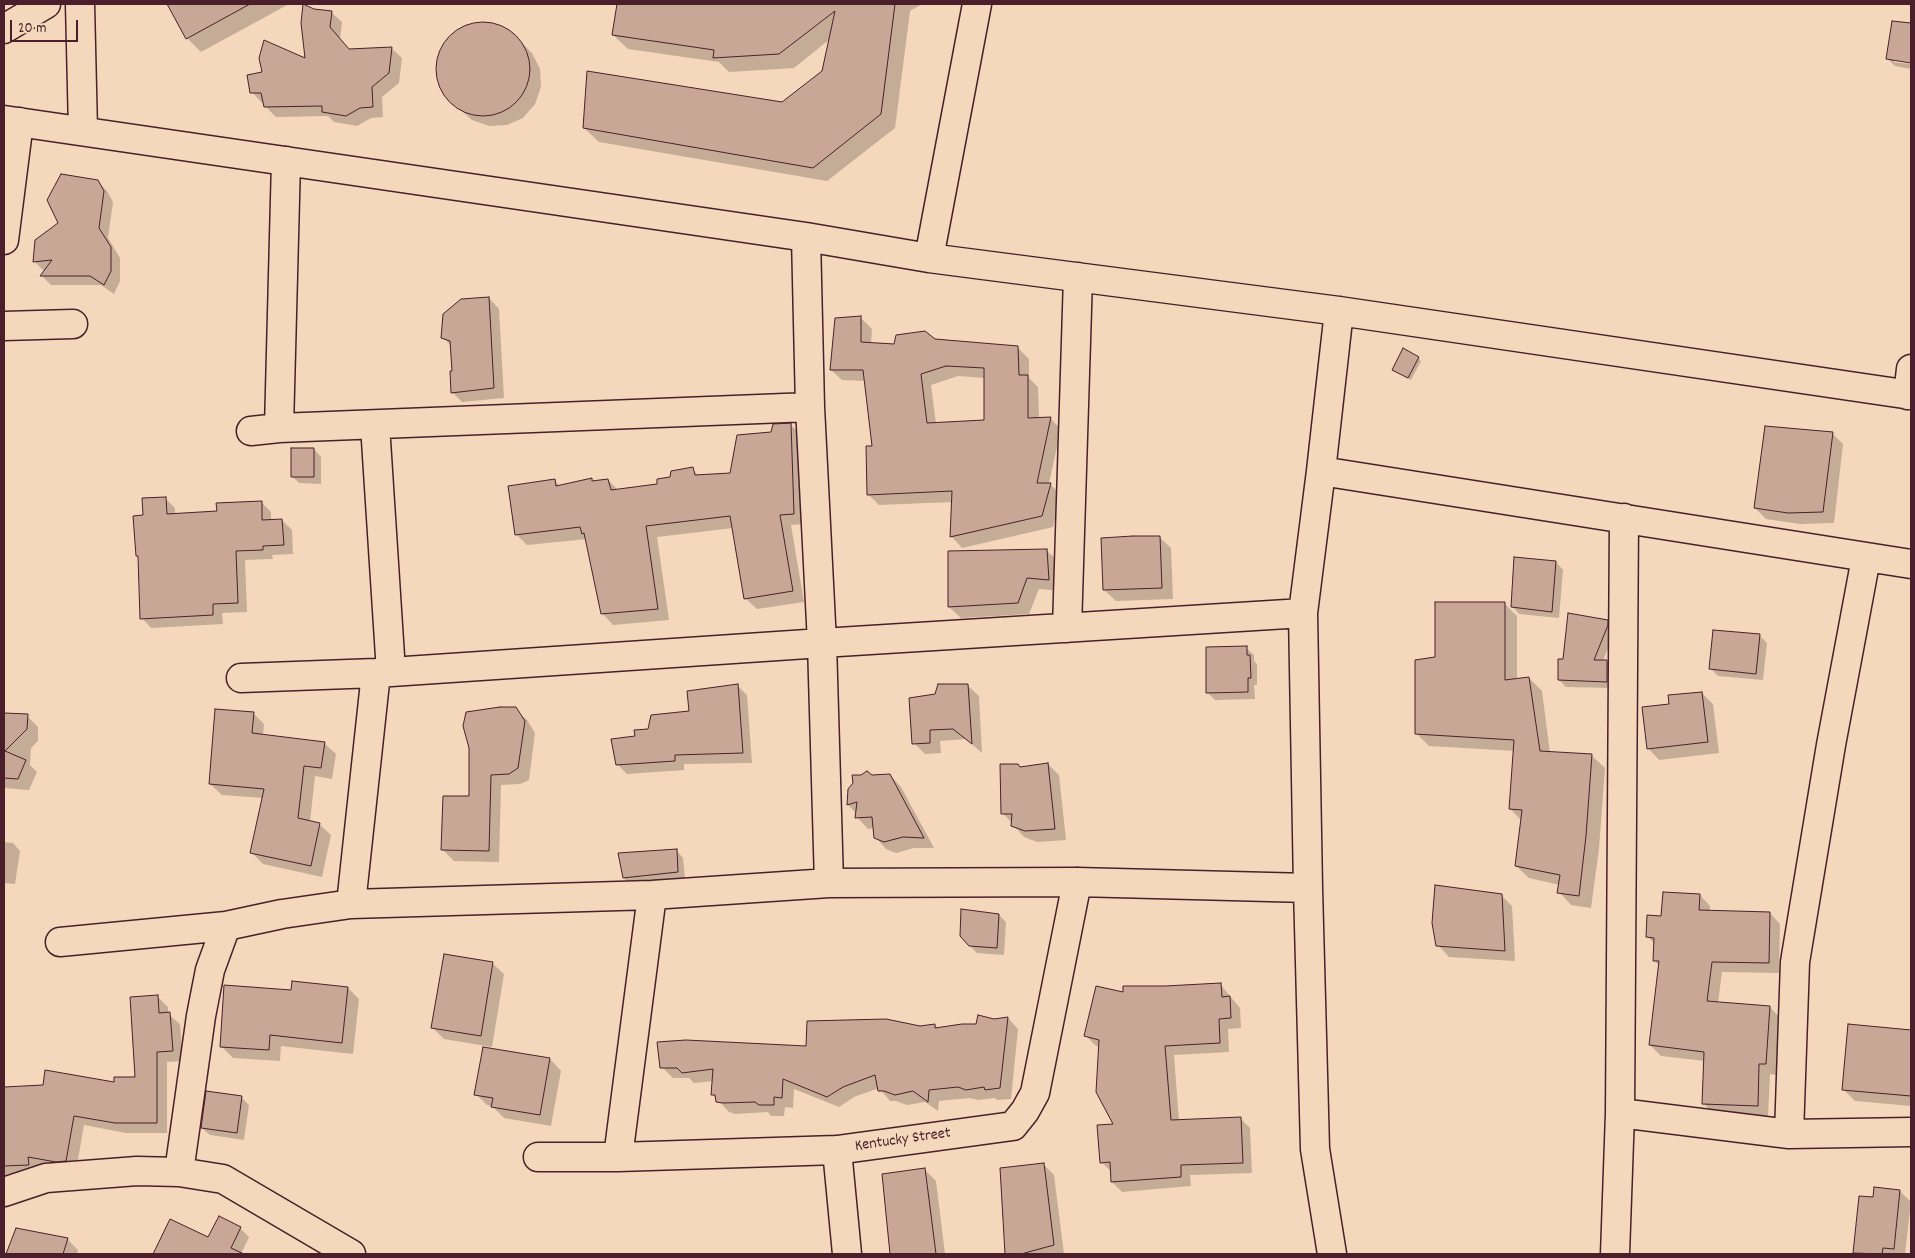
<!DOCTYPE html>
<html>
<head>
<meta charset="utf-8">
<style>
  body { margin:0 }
  #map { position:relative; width:1915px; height:1258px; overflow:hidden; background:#f5d8bc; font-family:Dekko,sans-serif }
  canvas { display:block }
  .frame { position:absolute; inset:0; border:5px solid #4a1f2b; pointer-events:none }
  .scale { position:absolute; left:10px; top:20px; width:68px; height:22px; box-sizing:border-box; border:2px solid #4a1f2b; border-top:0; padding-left:6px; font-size:15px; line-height:18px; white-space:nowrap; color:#4a1f2b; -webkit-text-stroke:4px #f5d8bc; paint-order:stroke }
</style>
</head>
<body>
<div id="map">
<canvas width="1915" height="1258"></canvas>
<div class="frame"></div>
<div class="scale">20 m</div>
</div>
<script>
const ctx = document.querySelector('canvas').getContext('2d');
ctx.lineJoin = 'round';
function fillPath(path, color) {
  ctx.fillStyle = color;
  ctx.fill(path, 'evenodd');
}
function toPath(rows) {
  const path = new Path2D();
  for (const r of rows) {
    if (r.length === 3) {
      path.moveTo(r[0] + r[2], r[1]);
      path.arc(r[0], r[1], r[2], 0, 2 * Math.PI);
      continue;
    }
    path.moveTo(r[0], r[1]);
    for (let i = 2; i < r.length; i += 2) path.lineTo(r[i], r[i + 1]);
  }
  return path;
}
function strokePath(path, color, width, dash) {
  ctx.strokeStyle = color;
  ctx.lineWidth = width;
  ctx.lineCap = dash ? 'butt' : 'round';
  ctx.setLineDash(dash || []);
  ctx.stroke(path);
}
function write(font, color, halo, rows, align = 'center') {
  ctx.font = font + ' Dekko,sans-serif';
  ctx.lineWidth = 5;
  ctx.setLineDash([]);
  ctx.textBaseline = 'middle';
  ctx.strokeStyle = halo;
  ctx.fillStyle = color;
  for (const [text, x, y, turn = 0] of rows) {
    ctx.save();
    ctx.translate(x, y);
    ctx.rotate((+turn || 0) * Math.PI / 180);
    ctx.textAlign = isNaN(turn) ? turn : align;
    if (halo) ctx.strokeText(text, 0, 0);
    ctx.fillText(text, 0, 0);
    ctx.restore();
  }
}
const shadow = toPath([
  [168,4,289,4,201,52,187,38],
  [618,4,922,4,910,11,895,128,827,181,599,142,584,128,783,103,824,71,830,39,794,68,729,72,719,62,628,49,613,35],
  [331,12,342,22,340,39,350,50,391,48,402,58,399,83,382,97,383,117,371,118,357,126,334,122,328,116,276,117,265,106,264,103,262,103,252,92,307,60],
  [1893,22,1911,24,1911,62,1894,59,1894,62,1911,64,1911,69,1895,66,1888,59],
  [490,23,507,29,520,41,532,53,540,69,541,87,535,104,523,118,507,125,489,126,472,120,446,97,439,81,438,63,443,46,455,32,471,25],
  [97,181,107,191,113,202,108,238,120,258,120,281,114,294,101,285,51,285,42,276,45,272,34,261,59,224],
  [489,298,499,309,504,398,462,402,452,392,453,372,452,347,443,337],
  [861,318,872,329,871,344,895,346,935,340,1018,348,1029,359,1029,378,1038,387,1039,419,1050,418,1061,429,1049,483,1061,495,1053,527,962,548,952,537,953,502,879,505,868,494,873,447,866,381,842,380,831,370],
  [958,376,985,378,985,421,936,424,931,385],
  [1418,358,1421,361,1411,380,1393,370],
  [791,425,802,436,805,524,791,525,804,602,757,609,745,598,733,528,657,537,669,620,613,625,602,613,587,539,527,545,516,534,554,480,560,486,591,479,594,482,608,480,618,490,659,485,692,469,699,476,731,474,772,433],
  [1832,433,1843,444,1834,523,1800,524,1766,519,1755,508],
  [314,449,321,457,321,484,299,483,292,476],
  [165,498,175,508,175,514,218,512,261,502,271,512,271,521,282,520,292,530,293,554,272,555,273,559,245,560,247,612,222,613,223,624,151,628,142,618,139,558,137,556,144,516],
  [1159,537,1171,548,1173,599,1116,601,1104,590],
  [1046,550,1058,561,1060,591,1039,589,1029,614,961,618,949,607,949,552],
  [1556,562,1563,570,1559,618,1519,614,1512,606],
  [1504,603,1517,616,1517,680,1529,678,1542,691,1550,753,1592,756,1605,768,1599,849,1591,908,1571,905,1559,892,1560,885,1529,878,1516,866,1522,821,1510,809,1515,751,1429,746,1416,733,1436,658],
  [1607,622,1615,629,1614,633,1603,661,1607,661,1614,669,1614,688,1566,687,1559,680,1564,660],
  [1760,636,1767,643,1763,680,1718,676,1710,668],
  [1246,648,1254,655,1254,661,1257,664,1257,685,1254,685,1255,699,1215,700,1207,692],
  [967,685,979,696,982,753,966,739,940,741,941,753,925,754,914,743,935,695],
  [738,686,747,695,752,763,684,764,684,770,627,774,617,764,636,737,690,712],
  [1702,693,1713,704,1719,753,1659,760,1648,748,1671,705],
  [515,709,527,720,535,733,529,780,520,784,501,785,499,862,454,861,443,850],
  [253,713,264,724,263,735,324,743,336,754,332,779,315,776,310,822,319,824,331,835,322,877,263,864,252,853,263,798,222,795,210,784],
  [4,715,27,716,38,727,38,741,31,748,30,765,37,772,29,790,4,788],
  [1048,764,1059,775,1066,840,1037,842,1024,837,1003,813,1018,765,1022,769],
  [890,775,901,787,934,848,914,848,896,853,886,849,875,837,874,828,868,829,857,817,857,814,848,805,849,790,872,776],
  [4,842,13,843,20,851,15,884,4,883],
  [676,850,683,858,685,879,631,885,624,878],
  [1501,895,1512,906,1515,961,1449,957,1438,945],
  [1700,895,1710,906,1710,911,1770,913,1780,924,1779,973,1722,972,1718,1003,1770,1007,1780,1018,1776,1075,1770,1074,1768,1116,1714,1115,1704,1104,1705,1061,1661,1056,1650,1045,1659,966,1654,960,1655,944,1647,936,1663,917],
  [999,915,1006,922,1004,955,977,953,970,946],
  [492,963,504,974,492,1047,444,1039,433,1028],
  [293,982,348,988,359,999,353,1054,281,1046,280,1061,233,1058,221,1046,292,991],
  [1220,984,1240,1008,1241,1028,1228,1029,1229,1052,1174,1055,1179,1121,1240,1118,1250,1128,1252,1173,1190,1175,1191,1186,1122,1192,1112,1182,1112,1172,1101,1162,1115,1125,1100,1047,1096,1046,1086,1036,1124,994,1165,987],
  [158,997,168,1007,168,1014,180,1024,183,1061,167,1062,167,1133,126,1133,84,1125,76,1171,4,1177,4,1088,116,1083,136,1078],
  [1008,1018,1018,1029,1011,1099,997,1100,995,1098,978,1100,970,1098,939,1101,938,1111,925,1102,907,1105,896,1101,890,1101,879,1088,854,1097,839,1107,794,1089,793,1108,785,1107,784,1116,771,1116,768,1112,735,1114,729,1112,713,1095,714,1081,694,1083,689,1078,673,1078,662,1067,807,1047,920,1027,935,1025,939,1029,977,1025],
  [1849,1026,1911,1031,1911,1106,1855,1101,1844,1090],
  [550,1059,561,1071,551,1126,504,1118,492,1106,487,1105,476,1094],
  [242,1098,249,1105,244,1140,210,1135,202,1128],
  [1043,1164,1054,1175,1064,1254,1006,1254,1001,1169],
  [925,1170,936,1181,945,1254,891,1254,883,1175],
  [1900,1191,1911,1202,1905,1254,1856,1254,1854,1253,1875,1198],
  [171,1221,209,1239,240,1228,249,1237,241,1254,155,1254],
  [17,1229,67,1239,78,1250,77,1254,8,1254]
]);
const building = toPath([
  [167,4,250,4,186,39,167,4],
  [303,4,314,9,332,11,330,27,349,49,392,47,389,73,372,87,373,107,360,108,346,116,322,112,322,106,264,107,261,93,250,93,247,75,262,72,259,58,264,40,305,58,301,23,303,4],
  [617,4,895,4,881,114,813,168,583,128,587,71,782,102,822,71,835,11,779,54,713,58,714,50,612,35,617,4],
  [1892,21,1911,23,1911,63,1886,59,1892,21],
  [483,69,47],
  [61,174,98,180,104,191,99,228,111,247,111,271,104,285,90,276,40,276,52,260,33,262,35,240,58,223,47,200,61,174],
  [489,297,494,388,451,393,450,371,452,371,450,341,441,338,443,314,461,299,489,297],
  [861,316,861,342,894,344,896,335,925,331,935,339,1018,346,1019,375,1028,375,1028,418,1051,417,1037,483,1051,483,1042,516,950,537,952,491,867,495,866,446,872,446,863,370,830,370,835,318,861,316],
  [946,366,984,368,984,420,927,423,921,374,946,366],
  [1403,348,1419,357,1408,378,1392,370,1403,348],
  [791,423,794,514,780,515,793,591,744,599,730,516,646,526,658,609,601,614,584,533,582,534,580,527,515,535,508,486,555,479,556,486,592,478,592,481,608,479,611,490,657,484,657,479,670,477,671,471,693,467,695,475,730,473,737,435,771,432,773,424,791,423],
  [1765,426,1833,432,1823,512,1788,513,1754,508,1765,426],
  [291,448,314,448,314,477,291,477,291,448],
  [166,497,167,514,217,511,216,503,262,501,262,520,282,519,284,545,263,546,263,550,236,551,238,603,213,604,213,615,140,619,138,556,136,556,133,516,143,515,142,498,166,497],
  [1133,536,1160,536,1162,588,1103,590,1101,538,1133,536],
  [1047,549,1049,580,1027,578,1018,603,948,607,948,551,1047,549],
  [1514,557,1556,561,1552,612,1511,607,1514,557],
  [1435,602,1505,602,1505,680,1529,677,1540,751,1592,754,1586,836,1579,896,1557,893,1560,875,1515,866,1522,810,1509,809,1514,740,1415,734,1415,660,1435,657,1435,602],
  [1568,613,1608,620,1608,625,1594,660,1607,660,1607,682,1558,680,1558,659,1563,659,1568,613],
  [1713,630,1760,634,1756,674,1709,669,1713,630],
  [1247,646,1247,655,1250,655,1251,678,1248,678,1248,692,1206,693,1206,647,1247,646],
  [738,684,743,753,675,755,675,761,616,765,611,739,635,736,634,730,648,729,651,715,689,711,687,691,738,684],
  [938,684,968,684,972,744,953,729,930,730,930,743,912,744,909,698,935,694,938,684],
  [1702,692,1708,742,1647,749,1642,707,1669,704,1668,695,1702,692],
  [500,707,516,707,525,721,518,768,509,774,491,775,489,851,441,850,443,796,469,796,469,748,463,726,466,712,500,707],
  [215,709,254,712,252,733,325,742,321,768,304,766,298,818,320,823,311,866,250,853,264,789,209,784,215,709],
  [4,713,28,714,27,729,5,751,26,760,18,779,4,778,4,713],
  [1048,763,1055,829,1025,831,1011,826,1012,814,1001,814,1000,764,1018,764,1020,767,1048,763],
  [867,771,872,775,890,774,924,838,903,837,884,842,874,838,872,817,855,818,857,802,847,805,848,789,853,783,852,775,861,775,867,771],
  [677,849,678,872,623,878,618,853,677,849],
  [1435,885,1502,894,1505,951,1436,946,1432,923,1435,885],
  [1663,892,1700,894,1699,910,1770,912,1769,963,1712,962,1707,1001,1770,1006,1766,1064,1759,1064,1758,1106,1702,1104,1704,1052,1649,1045,1659,961,1653,961,1654,938,1646,937,1647,915,1661,916,1663,892],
  [961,909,999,914,997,948,969,946,960,936,961,909],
  [444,954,493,962,481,1036,431,1028,444,954],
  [292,981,348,987,342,1043,270,1035,269,1050,220,1047,224,985,291,990,292,981],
  [1221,983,1222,997,1230,996,1231,1018,1219,1019,1220,1043,1165,1046,1171,1120,1241,1117,1243,1163,1181,1165,1181,1177,1111,1182,1110,1162,1100,1163,1097,1125,1113,1124,1096,1092,1099,1040,1084,1036,1096,986,1123,992,1123,986,1165,986,1221,983],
  [158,995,159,1013,170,1012,173,1051,157,1052,157,1123,115,1123,74,1116,66,1161,56,1162,28,1157,29,1165,4,1166,4,1087,43,1085,45,1070,114,1082,114,1077,135,1077,130,997,158,995],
  [978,1015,994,1019,1008,1017,1000,1088,985,1090,984,1087,966,1090,958,1087,929,1090,928,1102,913,1091,895,1095,884,1091,878,1091,875,1075,843,1087,827,1097,783,1079,782,1098,774,1097,774,1105,759,1105,755,1102,723,1103,716,1102,715,1095,711,1095,713,1069,682,1073,677,1068,660,1068,657,1042,686,1040,806,1046,807,1021,886,1019,920,1026,935,1024,935,1028,962,1024,976,1024,978,1015],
  [1848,1024,1911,1030,1911,1096,1842,1090,1848,1024],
  [483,1047,550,1058,540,1115,491,1107,493,1098,474,1095,483,1047],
  [206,1091,242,1096,237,1133,201,1128,206,1091],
  [1044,1163,1054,1245,1021,1254,1005,1254,1000,1168,1044,1163],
  [925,1168,936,1254,890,1254,882,1174,925,1168],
  [1874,1187,1900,1190,1894,1249,1883,1248,1882,1254,1853,1253,1859,1196,1873,1197,1874,1187],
  [219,1216,241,1227,231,1248,244,1254,153,1254,170,1219,208,1237,219,1216],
  [16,1228,68,1238,63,1254,6,1254,16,1228]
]);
const minor = toPath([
  [80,4,83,131],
  [4,29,46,4],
  [4,120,806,237,929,258,1339,311,1911,395],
  [4,240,19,122],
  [929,258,977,4],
  [4,326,73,324],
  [1908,395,1911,369],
  [375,425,391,672],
  [279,428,286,161],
  [251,431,279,428,810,407],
  [1321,471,1911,564],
  [1067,628,1078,277],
  [241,678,376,673,822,643,810,407,806,237],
  [829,883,822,643,1303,613,1321,471,1339,311],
  [1308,888,1315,1149,1332,1254],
  [351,904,376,673],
  [60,942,226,926,282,914,351,904,652,895,829,883,1077,882,1308,888,1303,613],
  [1620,1113,1789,1134,1911,1132],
  [1789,1134,1795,962,1831,745,1866,558],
  [837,1150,847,1254],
  [538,1157,618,1157,837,1150,1013,1126,1025,1111,1035,1093,1077,882],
  [618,1157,652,895],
  [179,1172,201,1016,210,970,226,926],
  [4,1192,46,1178,137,1171,179,1172,223,1179,351,1254],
  [1615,1254,1620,1113,1624,518]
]);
const streetNames = [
  ["Kentucky Street",903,1141,-8]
];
fillPath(shadow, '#0003');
fillPath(building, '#c8a796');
strokePath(building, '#4a1f2b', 1);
strokePath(minor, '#4a1f2b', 31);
strokePath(minor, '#f5d8bc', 28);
write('16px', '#4a1f2b', '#f5d8bc', streetNames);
</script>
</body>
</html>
